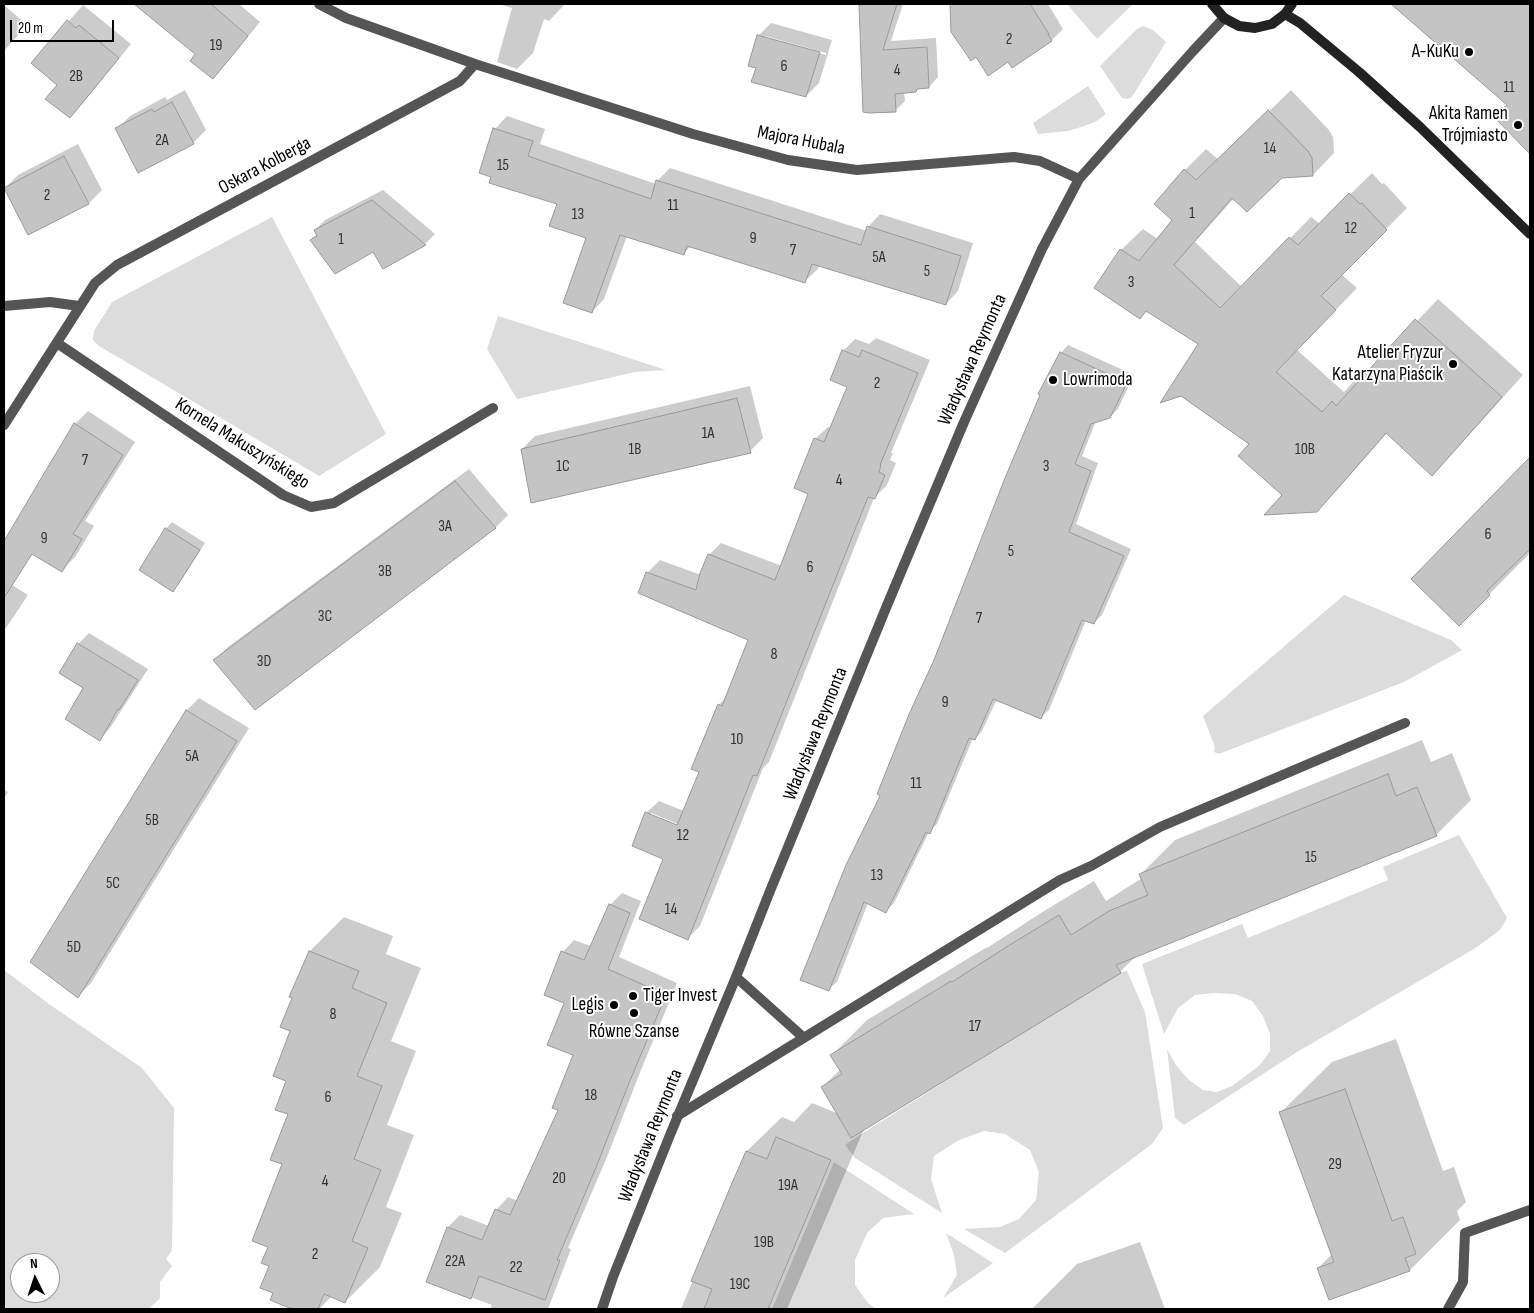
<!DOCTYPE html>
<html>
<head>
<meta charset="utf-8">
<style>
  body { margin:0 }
  #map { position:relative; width:1534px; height:1313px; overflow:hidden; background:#fff; font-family:"Sofia Sans Condensed",sans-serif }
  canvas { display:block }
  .frame { position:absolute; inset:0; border:5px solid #000; pointer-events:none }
  .north { position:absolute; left:10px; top:1253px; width:50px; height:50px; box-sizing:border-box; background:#fff; border:1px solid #999; border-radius:50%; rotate:356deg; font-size:14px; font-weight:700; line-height:20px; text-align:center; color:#000 }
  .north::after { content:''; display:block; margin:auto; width:18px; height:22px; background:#000; clip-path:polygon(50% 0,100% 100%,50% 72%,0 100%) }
  .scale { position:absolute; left:10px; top:20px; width:104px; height:22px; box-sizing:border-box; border:2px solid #000; border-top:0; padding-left:6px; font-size:15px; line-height:18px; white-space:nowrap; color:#000; -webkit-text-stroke:4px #fff; paint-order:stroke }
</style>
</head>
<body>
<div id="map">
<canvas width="1534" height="1313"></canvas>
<div class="frame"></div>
<div class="north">N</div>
<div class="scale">20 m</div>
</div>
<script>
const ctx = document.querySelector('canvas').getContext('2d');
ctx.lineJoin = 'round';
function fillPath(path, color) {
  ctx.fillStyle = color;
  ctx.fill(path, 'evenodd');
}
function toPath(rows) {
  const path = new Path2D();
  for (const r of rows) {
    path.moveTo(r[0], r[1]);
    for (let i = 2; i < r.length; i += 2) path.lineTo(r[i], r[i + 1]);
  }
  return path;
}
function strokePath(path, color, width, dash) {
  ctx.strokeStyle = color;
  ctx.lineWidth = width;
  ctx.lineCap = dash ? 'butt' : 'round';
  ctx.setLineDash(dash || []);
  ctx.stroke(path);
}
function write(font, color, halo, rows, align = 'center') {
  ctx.font = font + ' "Sofia Sans Condensed",sans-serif';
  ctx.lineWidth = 4;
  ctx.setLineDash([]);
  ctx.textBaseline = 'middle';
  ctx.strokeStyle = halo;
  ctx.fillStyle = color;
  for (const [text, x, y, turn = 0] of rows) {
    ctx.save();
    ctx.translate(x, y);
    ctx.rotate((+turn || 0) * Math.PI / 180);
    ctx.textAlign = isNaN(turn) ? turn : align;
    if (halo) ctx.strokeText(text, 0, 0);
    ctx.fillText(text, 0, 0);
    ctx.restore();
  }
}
const green = toPath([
  [1067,4,1133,4,1097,39],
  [1143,26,1153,30,1166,42,1132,97,1128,99,1122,98,1100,66,1137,29],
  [1088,86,1106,114,1095,122,1081,127,1068,131,1038,134,1033,123],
  [272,217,386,434,319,476,99,346,93,340,94,331,112,302],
  [498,316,583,343,666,370,635,372,517,399,487,349],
  [1344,595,1451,640,1462,650,1404,682,1219,754,1214,752,1215,747,1203,716],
  [1459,835,1507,918,1500,930,1474,949,1297,1052,1184,1125,1175,1118,1167,1049,1176,1065,1189,1080,1203,1090,1217,1092,1232,1086,1260,1065,1270,1051,1270,1034,1263,1016,1252,1001,1235,994,1213,993,1195,995,1178,1008,1164,1034,1142,964,1242,924,1248,938,1388,880,1383,867],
  [4,970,49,1004,142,1068,174,1108,172,1250,166,1259,172,1266,160,1282,160,1298,149,1309,4,1309],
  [20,1263,50,1263,50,1293,20,1293],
  [1127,971,1145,1012,1163,1128,1152,1144,1005,1253,964,1229,1000,1227,1019,1219,1036,1200,1039,1172,1030,1150,1005,1134,984,1131,959,1140,934,1156,931,1179,942,1213,855,1158,845,1145,855,1138,1119,972],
  [834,1162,914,1214,883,1218,867,1233,855,1260,855,1285,868,1303,876,1309,772,1309],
  [946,1233,993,1263,943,1298,957,1275,954,1255]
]);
const shadow = toPath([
  [144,4,239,4,260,22,225,65,212,78,196,54],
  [498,4,565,4,549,21,544,19,533,53,517,69,497,62,512,8],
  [860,4,903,4,891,41,936,38,938,77,929,87,919,87,916,91,904,92,905,101,895,111,864,111],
  [951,4,1048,4,1063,29,1052,40,1013,66,1008,60,976,55,952,32],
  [1393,4,1530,4,1530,151,1496,117,1509,105],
  [4,5,27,25,4,51],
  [83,5,131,44,83,103,70,116,59,85,33,62],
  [771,23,832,40,819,83,806,96,758,36],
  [765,36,826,53,826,55,765,38],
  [185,90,206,130,193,143,117,129,130,116,165,97,167,100],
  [1291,90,1329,130,1333,137,1334,153,1313,175,1281,177,1234,198,1195,242,1242,287,1311,217,1320,224,1372,173,1382,184,1384,183,1407,208,1341,274,1357,288,1297,350,1344,392,1354,381,1357,384,1438,299,1523,375,1453,453,1432,474,1387,433,1338,489,1317,510,1283,495,1251,444,1200,344,1121,250,1143,229,1158,239,1173,220,1185,170,1206,149,1219,160],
  [507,116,545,129,540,144,656,184,657,181,670,168,867,231,868,227,880,214,973,243,958,291,946,304,819,265,818,269,805,281,691,246,683,254,627,236,604,299,592,312,588,237,558,203,492,176,495,129],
  [78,144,102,190,89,203,29,233,5,188,18,175],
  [383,190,435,234,425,244,383,267,374,250,311,240,317,234,315,230,325,220],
  [876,338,930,360,891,453,893,453,890,460,896,463,887,485,874,498,769,762,763,768,700,926,688,938,665,858,646,813,659,801,684,811,701,771,719,705,727,696,750,639,647,573,660,560,701,575,709,555,721,543,782,566,810,493,815,439,828,427,831,428,849,387,843,351,855,339,869,344],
  [651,813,683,826,682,829,651,816],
  [1068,345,1134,375,1118,409,1110,417,1096,421,1082,456,1098,463,1076,524,1131,549,1102,615,1094,623,1086,620,1049,710,1041,717,997,699,982,731,975,739,973,738,937,824,929,832,894,903,886,911,868,903,837,982,829,989,881,795,1061,353],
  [750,386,763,438,750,451,522,449,535,436],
  [88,411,135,442,85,521,94,526,75,557,62,570,75,424],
  [1530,459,1530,553,1459,625,1413,579],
  [469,469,508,515,496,527,255,708,215,660,228,647],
  [172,522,205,543,179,584,173,590,140,570,166,529],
  [4,580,28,595,4,631],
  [89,633,148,669,110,728,99,739,85,687,78,644],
  [199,698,249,728,91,983,78,996,186,711],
  [1422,740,1431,762,1452,753,1471,800,1436,835,1138,954,1120,972,864,1129,787,1309,681,1309,747,1151,782,1117,794,1122,812,1103,839,1114,822,1087,841,1069,832,1055,867,1020,987,947,987,948,1044,911,1094,881,1106,901,1142,878,1141,874,1175,840],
  [4,790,8,792,4,799],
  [622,893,641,901,619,957,677,983,641,1070,607,1157,568,1248,571,1249,548,1309,490,1309,492,1305,427,1281,448,1227,460,1215,489,1226,497,1209,508,1197,518,1201,560,1110,575,1054,565,1003,563,952,574,940,591,946,610,905],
  [344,917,393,936,386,954,421,968,391,1041,416,1051,387,1125,414,1135,386,1207,402,1213,380,1267,345,1302,332,1296,319,1309,304,1309,299,1307,296,1309,271,1299,274,1292,269,1246,284,1164,289,1114,287,1080,292,1030,310,951],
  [1396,1039,1443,1171,1454,1167,1466,1202,1457,1211,1460,1220,1410,1270,1318,1268,1332,1254,1281,1112,1332,1062],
  [1140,1242,1165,1309,1032,1309,1077,1264]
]);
const building = toPath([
  [134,4,211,4,248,36,213,79,190,61,195,54,134,4],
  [859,4,897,4,883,50,927,47,929,88,917,89,916,92,895,94,896,112,868,113,863,112,859,4],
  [950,4,1030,4,1049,34,1048,34,1052,41,1012,68,1008,62,988,76,976,57,971,61,951,32,950,4],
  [1391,4,1530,4,1530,154,1494,117,1507,105,1391,4],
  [67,20,76,28,79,25,119,58,70,118,45,99,57,85,31,63,67,20],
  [757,35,820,52,806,97,751,82,756,68,748,66,757,35],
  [172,102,194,144,138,173,115,128,152,109,154,112,172,102],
  [1268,110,1308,151,1312,158,1313,176,1282,178,1247,212,1232,198,1174,265,1220,308,1289,237,1298,245,1349,193,1360,204,1362,203,1387,230,1321,296,1336,310,1276,372,1322,412,1332,401,1336,406,1415,319,1502,397,1432,476,1386,433,1317,512,1264,515,1282,495,1238,456,1249,444,1181,396,1160,403,1198,344,1146,311,1140,319,1094,288,1120,249,1139,261,1172,220,1154,204,1184,169,1196,180,1268,110],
  [493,128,533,141,528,156,651,199,656,180,861,245,867,226,961,256,946,305,812,264,805,283,687,246,684,255,620,235,592,313,563,303,586,238,549,226,557,204,489,183,491,177,479,173,493,128],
  [64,156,89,204,28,235,4,188,64,156],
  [372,200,426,245,383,269,373,252,335,274,310,240,317,236,314,230,372,200],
  [842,350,859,357,862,350,918,373,880,465,881,465,879,472,885,475,875,499,868,497,757,776,753,775,688,940,639,919,663,859,632,846,645,812,677,825,699,772,691,769,718,704,722,706,748,640,638,593,646,572,696,590,700,573,708,554,775,580,808,494,794,488,814,438,824,442,847,387,830,380,842,350],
  [1060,352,1127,383,1110,418,1091,424,1075,464,1091,471,1069,532,1124,556,1094,624,1082,620,1041,719,993,699,975,740,969,738,930,834,926,832,886,913,864,902,829,991,800,980,846,865,880,796,877,794,910,712,934,660,1005,478,1040,395,1038,394,1060,352],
  [737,398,751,453,531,503,521,449,737,398],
  [74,423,123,455,73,534,82,539,62,572,32,554,4,598,4,541,74,423],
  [1530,457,1530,549,1487,591,1490,595,1459,626,1411,579,1530,457],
  [455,481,496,528,255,710,213,660,455,481],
  [165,528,200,550,173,592,139,570,165,528],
  [77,643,138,680,119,710,118,709,100,741,65,719,83,688,59,673,77,643],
  [186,710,237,741,78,998,30,962,186,710],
  [1388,774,1396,796,1417,787,1437,836,1116,965,1121,973,851,1138,821,1087,842,1074,830,1055,951,981,952,982,1008,946,1059,915,1071,935,1109,911,1148,895,1139,874,1388,774],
  [609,904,630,913,608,969,666,995,629,1083,595,1170,557,1260,560,1260,545,1300,479,1276,471,1299,426,1282,447,1227,482,1240,495,1209,510,1215,558,1110,552,1108,573,1055,547,1045,564,1003,544,995,561,951,584,960,609,904],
  [309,951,359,971,352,988,387,1003,357,1076,382,1086,354,1159,381,1170,352,1241,368,1248,345,1303,324,1294,318,1309,292,1309,270,1300,273,1293,260,1288,269,1266,261,1263,268,1247,252,1241,282,1164,270,1160,288,1114,275,1110,286,1081,273,1076,290,1031,280,1027,292,998,289,997,309,951],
  [1345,1089,1392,1221,1403,1217,1416,1254,1405,1258,1410,1271,1329,1300,1317,1268,1334,1262,1279,1112,1345,1089],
  [776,1137,831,1160,768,1309,704,1309,712,1289,691,1281,732,1183,746,1151,767,1159,776,1137]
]);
const lane = toPath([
  [736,977,804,1038],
  [677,1116,1060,880,1091,866,1160,827,1405,723],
  [1448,1309,1463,1282,1465,1233,1530,1210]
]);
const street = toPath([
  [319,4,346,18,475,64,693,134,788,160,857,170,1014,157,1040,161,1079,179],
  [4,306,50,302,79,306],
  [57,343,283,495,311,507,334,503,493,408],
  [4,425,95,283,117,265,261,188,460,81,475,64],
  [602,1309,613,1277,670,1135,736,977,770,891,888,603,964,422,1042,249,1079,179,1193,51,1224,18]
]);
const secondary = toPath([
  [1212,4,1224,18,1239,26,1255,28,1272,24,1285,14,1292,4],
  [1285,14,1300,23,1359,72,1420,127,1530,234]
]);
const markers = [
  [1469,52,5,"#000"],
  [1518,125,5,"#000"],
  [1453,364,5,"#000"],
  [1053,380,5,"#000"],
  [633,996,5,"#000"],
  [614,1005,5,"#000"],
  [634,1013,5,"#000"]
];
const numberNames = [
  ["2",1009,40],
  ["19",216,46],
  ["6",784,67],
  ["4",897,71],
  ["2B",76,77],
  ["11",1509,88],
  ["2A",162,141],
  ["14",1270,149],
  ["15",503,166],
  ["2",47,196],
  ["11",673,206],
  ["1",1192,214],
  ["13",578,215],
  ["12",1351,229],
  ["9",753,239],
  ["1",341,240],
  ["7",793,251],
  ["5A",879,258],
  ["5",927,272],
  ["3",1131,283],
  ["2",877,384],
  ["1A",708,434],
  ["1B",635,450],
  ["10B",1305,450],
  ["7",85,461],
  ["1C",563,467],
  ["3",1046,467],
  ["4",839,481],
  ["3A",445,527],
  ["6",1488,535],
  ["9",44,539],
  ["5",1011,552],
  ["6",810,568],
  ["3B",385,572],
  ["3C",325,617],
  ["7",979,619],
  ["8",774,655],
  ["3D",264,662],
  ["9",945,703],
  ["10",737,740],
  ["5A",192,757],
  ["11",916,784],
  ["5B",152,821],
  ["12",683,836],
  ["15",1311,858],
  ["13",877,876],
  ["5C",113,884],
  ["14",671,910],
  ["5D",74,948],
  ["8",333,1015],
  ["17",975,1027],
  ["18",591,1096],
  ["6",328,1098],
  ["29",1335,1165],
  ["20",559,1179],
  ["4",325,1182],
  ["19A",788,1186],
  ["19B",764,1243],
  ["2",315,1255],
  ["22A",455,1262],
  ["22",516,1268],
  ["19C",740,1285]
];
const poiNames = [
  ["A-KuKu",1459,52],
  ["Akita Ramen",1508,114],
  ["Trójmiasto",1508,136],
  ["Atelier Fryzur",1443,353],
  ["Katarzyna Piaścik",1443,375],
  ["Lowrimoda",1063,380,"left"],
  ["Tiger Invest",643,996,"left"],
  ["Legis",604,1005],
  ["Równe Szanse",634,1032,"center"]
];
const streetNames = [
  ["Majora Hubala",801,141,11],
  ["Oskara Kolberga",265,166,-28],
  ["Władysława Reymonta",973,360,-66],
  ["Kornela Makuszyńskiego",242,444,32],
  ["Władysława Reymonta",816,734,-68],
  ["Władysława Reymonta",651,1136,-68]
];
fillPath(green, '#dcdcdc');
fillPath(shadow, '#0003');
fillPath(building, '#c4c4c4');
strokePath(building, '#999', 1);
strokePath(lane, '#555', 10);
strokePath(street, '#555', 10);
strokePath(secondary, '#222', 10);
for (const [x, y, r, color] of markers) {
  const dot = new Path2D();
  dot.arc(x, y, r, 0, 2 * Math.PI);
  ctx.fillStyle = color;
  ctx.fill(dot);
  strokePath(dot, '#fff', 2);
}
write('16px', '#313131', null, numberNames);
write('19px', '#000', '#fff', poiNames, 'right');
write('19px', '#000', '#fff', streetNames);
</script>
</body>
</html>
